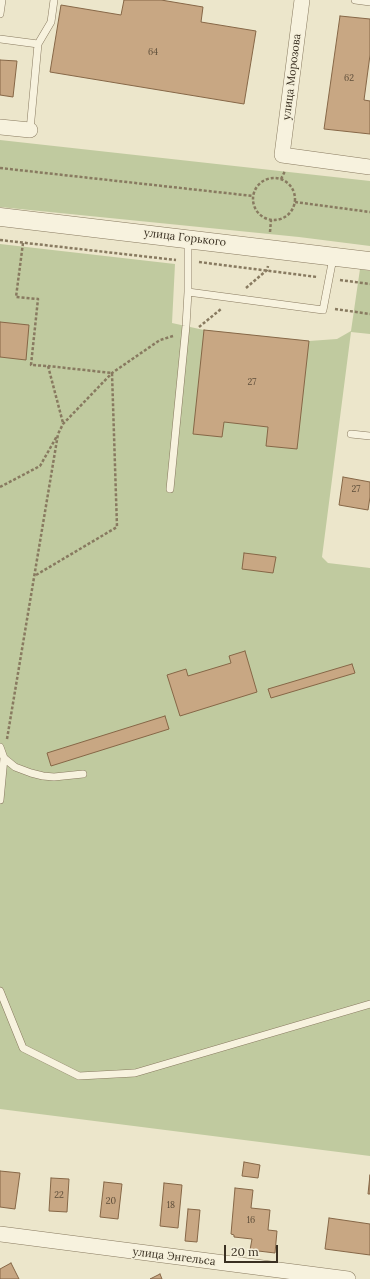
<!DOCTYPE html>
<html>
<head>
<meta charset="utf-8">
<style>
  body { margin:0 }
  #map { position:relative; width:370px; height:1279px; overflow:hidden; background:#ece6cb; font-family:Lora,serif }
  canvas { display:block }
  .scale { position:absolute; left:224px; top:1245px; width:54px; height:18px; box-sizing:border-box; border:2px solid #3a3022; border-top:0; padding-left:5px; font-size:12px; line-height:14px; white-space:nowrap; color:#3a3022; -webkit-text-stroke:3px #f4efda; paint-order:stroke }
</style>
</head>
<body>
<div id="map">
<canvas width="370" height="1279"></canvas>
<div class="scale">20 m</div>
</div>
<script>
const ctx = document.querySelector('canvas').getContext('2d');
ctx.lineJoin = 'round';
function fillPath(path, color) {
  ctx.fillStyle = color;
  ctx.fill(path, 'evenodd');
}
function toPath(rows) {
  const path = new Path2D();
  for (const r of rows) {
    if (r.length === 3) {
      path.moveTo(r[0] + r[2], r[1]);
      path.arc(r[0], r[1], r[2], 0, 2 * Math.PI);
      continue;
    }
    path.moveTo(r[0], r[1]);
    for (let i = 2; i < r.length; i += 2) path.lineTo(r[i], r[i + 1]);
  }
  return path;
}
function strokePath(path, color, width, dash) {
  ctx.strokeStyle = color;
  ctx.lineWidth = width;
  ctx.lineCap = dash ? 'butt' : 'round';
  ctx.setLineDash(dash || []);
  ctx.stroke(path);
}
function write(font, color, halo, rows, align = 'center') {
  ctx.font = font + ' Lora,serif';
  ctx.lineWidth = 3;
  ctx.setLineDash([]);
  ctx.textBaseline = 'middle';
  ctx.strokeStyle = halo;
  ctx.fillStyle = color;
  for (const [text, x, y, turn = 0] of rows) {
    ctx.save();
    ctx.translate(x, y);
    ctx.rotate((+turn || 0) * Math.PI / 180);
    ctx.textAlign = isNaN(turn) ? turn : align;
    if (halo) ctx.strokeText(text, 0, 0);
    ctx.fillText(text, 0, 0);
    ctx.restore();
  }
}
const green = toPath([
  [0,140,370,181,370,246,299,237,0,207],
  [0,244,175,264,172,323,204,330,309,341,337,339,351,331,360,269,370,271,370,334,351,332,322,557,328,563,370,568,370,1156,0,1109]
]);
const building = toPath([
  [124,0,161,0,203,7,201,22,256,31,244,104,50,72,61,5,121,15,124,0],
  [340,16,370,19,370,55,364,100,370,101,370,134,324,129,340,16],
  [0,60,17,61,13,97,0,95,0,60],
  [0,322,29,325,26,360,0,357,0,322],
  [204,330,309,341,297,449,266,446,268,427,224,422,222,437,193,434,204,330],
  [343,477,370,482,370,497,368,510,339,505,343,477],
  [244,553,276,557,273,573,242,569,244,553],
  [245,651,257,692,180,716,167,675,186,669,188,676,231,663,229,656,245,651],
  [352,664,355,673,271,698,268,689,352,664],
  [165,716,169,729,51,766,47,753,165,716],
  [244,1162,260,1165,258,1178,242,1176,244,1162],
  [0,1171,20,1173,15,1209,0,1207,0,1171],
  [370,1175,370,1194,368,1194,370,1175],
  [51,1178,69,1179,67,1212,49,1211,51,1178],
  [104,1182,122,1184,118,1219,100,1217,104,1182],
  [164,1183,182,1185,178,1228,160,1226,164,1183],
  [235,1188,253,1190,251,1208,270,1210,268,1230,277,1231,275,1253,250,1250,252,1239,234,1237,234,1235,231,1234,235,1188],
  [188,1209,200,1210,197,1242,185,1241,188,1209],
  [329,1218,370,1224,370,1255,325,1249,329,1218],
  [11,1263,19,1279,0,1279,0,1269,11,1263],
  [160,1274,162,1279,150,1279,160,1274]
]);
const path = toPath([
  [0,168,253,196],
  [274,199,21],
  [281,179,285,171],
  [295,202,370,212],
  [270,232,271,220],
  [0,240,176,260],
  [23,243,16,297,38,299,31,365,48,366,63,423],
  [199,262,317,277],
  [340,280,370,284],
  [246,288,267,270,268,266],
  [335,309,370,314],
  [199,327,221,309],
  [0,487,40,466,57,436],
  [36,575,117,527,112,373,48,366],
  [7,739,58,434,63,424,112,373,160,340,173,336]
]);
const service = toPath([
  [355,0,370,2],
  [0,14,2,0],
  [0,39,38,44,30,130],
  [38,44,51,22,54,0],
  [188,239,188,292,323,310,333,258],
  [351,434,370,436],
  [170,489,186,326,188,292],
  [0,747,4,758,15,767,31,773,43,776,54,777,83,774],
  [0,800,4,758],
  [0,991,23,1048,79,1076,135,1073,370,1004]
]);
const minor = toPath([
  [302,0,282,155,370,167],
  [0,127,30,130],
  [0,1234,348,1279]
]);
const tertiary = toPath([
  [0,217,370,261]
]);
const numberNames = [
  ["64",153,52],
  ["62",349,78],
  ["27",252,382],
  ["27",356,489],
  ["22",59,1195],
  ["20",111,1201],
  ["18",171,1205],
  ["16",251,1220]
];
const streetNames = [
  ["улица Морозова",292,77,-83],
  ["улица Горького",185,238,7],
  ["улица Энгельса",174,1257,7]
];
fillPath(green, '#c0ca9f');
fillPath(building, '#c8a783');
strokePath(building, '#866747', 1);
strokePath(service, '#887a60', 8);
strokePath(minor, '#887a60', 16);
strokePath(tertiary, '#887a60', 19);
strokePath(path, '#887a60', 2.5, [3, 2]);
strokePath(service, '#f7f2de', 7);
strokePath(minor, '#f7f2de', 15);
strokePath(tertiary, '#f7f2de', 18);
write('9px', '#5e4e3a', null, numberNames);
write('11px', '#3a3022', '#f4efda', streetNames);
</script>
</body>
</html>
